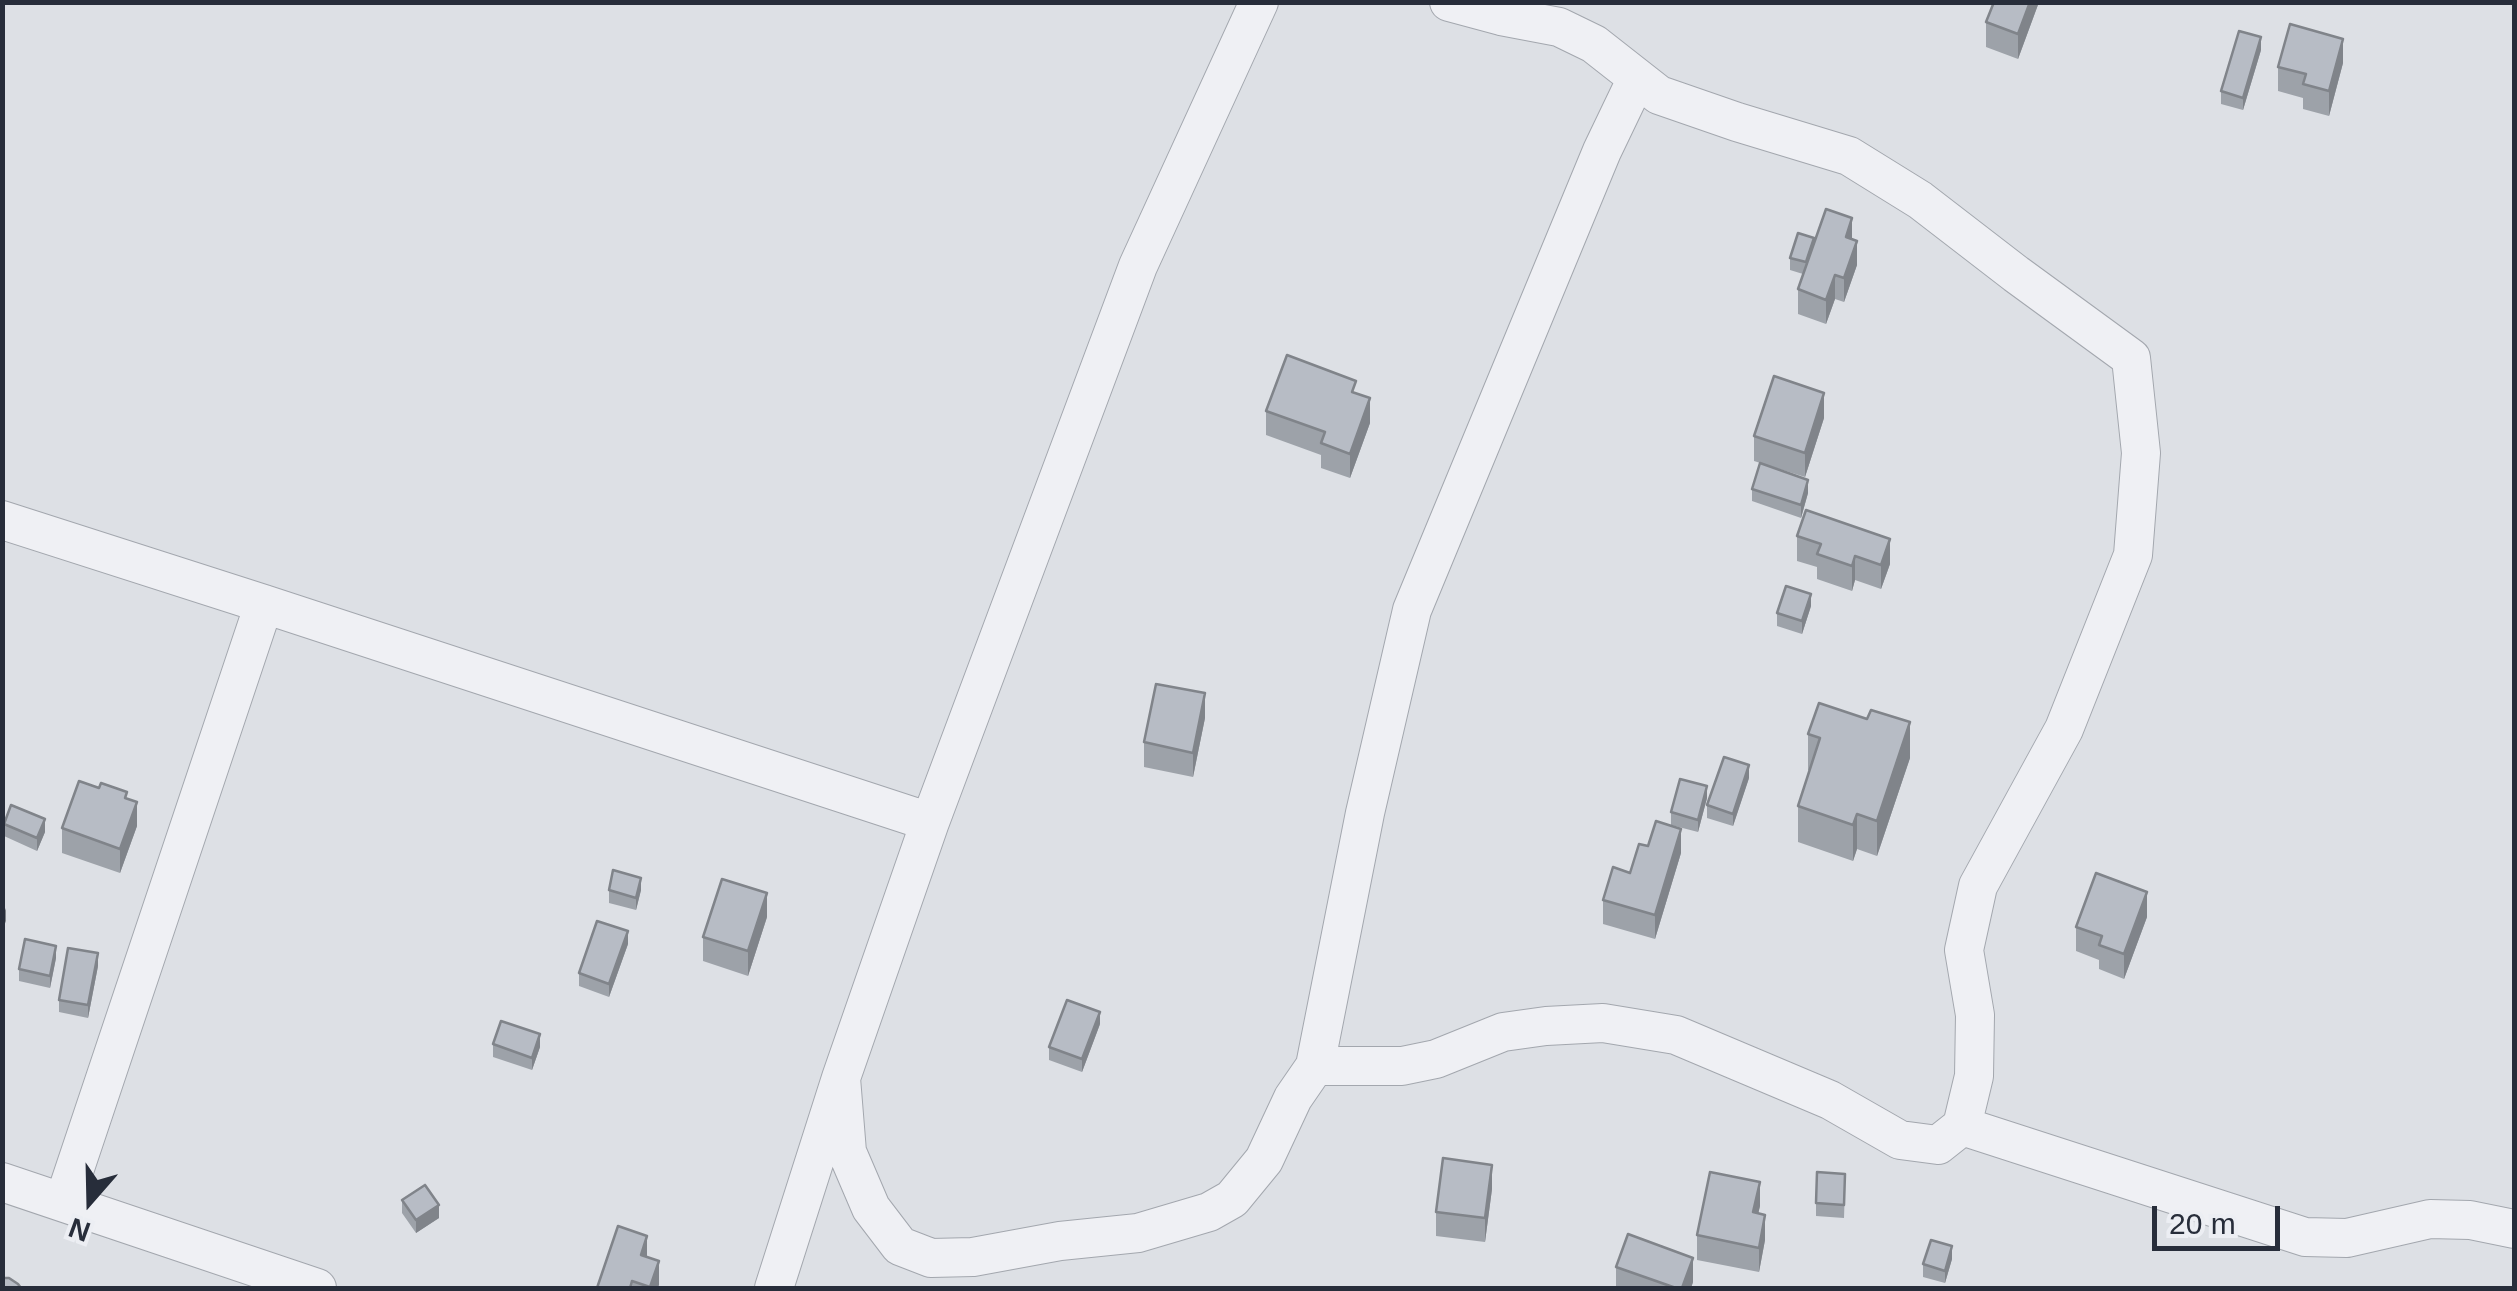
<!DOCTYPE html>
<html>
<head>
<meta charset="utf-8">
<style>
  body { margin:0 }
  #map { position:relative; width:2517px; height:1291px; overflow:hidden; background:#dde0e5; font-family:Helvetica,sans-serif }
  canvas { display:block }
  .frame { position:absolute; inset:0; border:5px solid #272d3a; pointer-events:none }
  .north { position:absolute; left:40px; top:1151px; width:100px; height:100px; -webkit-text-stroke:8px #eceef3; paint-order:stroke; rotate:200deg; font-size:28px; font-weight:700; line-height:40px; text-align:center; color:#272d3a }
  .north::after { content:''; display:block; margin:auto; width:35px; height:45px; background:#272d3a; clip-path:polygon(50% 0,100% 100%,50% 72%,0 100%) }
  .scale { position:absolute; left:2152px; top:1206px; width:128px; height:45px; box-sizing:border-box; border:5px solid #272d3a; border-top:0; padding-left:12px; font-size:30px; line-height:35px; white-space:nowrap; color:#272d3a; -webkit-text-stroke:8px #eceef3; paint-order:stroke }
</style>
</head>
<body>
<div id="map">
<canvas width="2517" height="1291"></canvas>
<div class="frame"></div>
<div class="north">N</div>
<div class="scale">20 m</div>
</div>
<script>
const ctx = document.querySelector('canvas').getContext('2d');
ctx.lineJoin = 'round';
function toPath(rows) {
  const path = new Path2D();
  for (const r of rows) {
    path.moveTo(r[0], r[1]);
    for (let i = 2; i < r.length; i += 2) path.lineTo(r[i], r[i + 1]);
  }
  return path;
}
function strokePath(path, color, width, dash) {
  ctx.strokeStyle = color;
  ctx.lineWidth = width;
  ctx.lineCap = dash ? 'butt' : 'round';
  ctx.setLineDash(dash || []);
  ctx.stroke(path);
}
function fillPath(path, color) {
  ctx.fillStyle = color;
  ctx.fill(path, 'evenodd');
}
const street = toPath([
  [2,520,264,604,930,822],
  [1315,1066,1402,1066,1436,1059,1503,1032,1546,1026,1603,1023,1676,1035,1830,1100,1900,1140,1938,1145,1962,1126,1974,1076,1975,1015,1964,950,1978,886,2064,729,2133,555,2141,453,2131,358,2016,274,1920,200,1849,156,1737,122,1659,95,1594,44,1559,27,1501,16,1449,2],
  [841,1078,847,1152,871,1208,900,1246,931,1258,973,1257,1060,1241,1138,1233,1209,1212,1232,1199,1264,1160,1293,1098,1315,1066,1365,813,1412,610,1602,151,1637,78],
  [1962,1126,2305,1237,2347,1238,2430,1219,2470,1220,2514,1229],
  [2,1182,317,1288],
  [64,1201,264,604],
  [774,1288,841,1078,930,822,1138,266,1259,2]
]);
const wall = toPath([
  [1994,2,2039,2,2018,59,1986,47,1986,22],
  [2261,50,2243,110,2221,104,2221,91],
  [2343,63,2329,116,2303,109,2303,98,2278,91,2278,67],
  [1852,239,1857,265,1844,302,1835,299,1826,324,1798,314,1798,289,1803,274,1790,270,1790,258,1814,244],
  [1356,393,1370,423,1350,478,1321,468,1321,455,1266,435,1266,411],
  [1824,418,1805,477,1754,461,1754,436],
  [1752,489,1808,493,1801,518,1752,501],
  [1797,536,1890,564,1881,589,1855,580,1852,591,1817,579,1817,567,1797,561],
  [1811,606,1802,634,1777,626,1777,613],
  [1205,718,1193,777,1144,767,1144,742],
  [1808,734,1910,758,1877,856,1857,849,1853,861,1798,842,1798,806,1809,770,1808,770],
  [1749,778,1733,826,1707,818,1707,805],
  [127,798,137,826,120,873,62,853,62,828],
  [1707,798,1698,832,1671,825,1671,812],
  [4,824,45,832,37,851,4,836],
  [1681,853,1655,939,1603,924,1603,900,1630,873],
  [609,890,641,890,636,910,609,903],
  [767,917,748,976,703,961,703,937],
  [2147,917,2124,979,2099,969,2099,960,2076,951,2076,927],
  [628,944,609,997,579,986,579,973],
  [56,958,50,988,19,981,19,969],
  [98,966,88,1018,59,1012,59,1000],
  [1100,1024,1082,1072,1049,1060,1049,1047],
  [493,1044,540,1047,532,1070,493,1057],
  [1845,1186,1844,1218,1816,1216,1816,1203],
  [1492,1189,1485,1242,1436,1236,1436,1212],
  [402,1200,439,1218,416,1233,402,1213],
  [1760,1206,1758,1213,1765,1240,1759,1272,1697,1260,1697,1235],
  [647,1257,659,1285,657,1288,597,1288],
  [1952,1259,1945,1283,1923,1277,1923,1264],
  [1616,1267,1693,1282,1691,1288,1616,1288]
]);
const shadedWall = toPath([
  [2030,2,2039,2,2018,59,2018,34],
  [2261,37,2261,50,2243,110,2243,98],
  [2343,39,2343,63,2329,116,2329,91],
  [1852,218,1852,243,1846,237],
  [1857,241,1857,265,1844,302,1844,278],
  [1835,275,1835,299,1826,324,1826,300],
  [1824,393,1824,418,1805,477,1805,453],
  [1370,398,1370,423,1350,478,1350,454],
  [1808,480,1808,493,1801,518,1801,505],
  [1890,539,1890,564,1881,589,1881,565],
  [1855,556,1855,580,1852,591,1852,566],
  [1811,594,1811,606,1802,634,1802,621],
  [1205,693,1205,718,1193,777,1193,753],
  [1910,722,1910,758,1877,856,1877,821],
  [1749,765,1749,778,1733,826,1733,814],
  [1707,786,1707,798,1698,832,1698,820],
  [137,802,137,826,120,873,120,849],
  [1857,814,1857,849,1853,861,1853,825],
  [45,819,45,832,37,851,37,838],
  [1681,829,1681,853,1655,939,1655,915],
  [641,878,641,890,636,910,636,898],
  [2147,892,2147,917,2124,979,2124,954],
  [767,893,767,917,748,976,748,951],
  [6,908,6,921,2,931,2,918],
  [628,931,628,944,609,997,609,984],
  [56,946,56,958,50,988,50,976],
  [98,953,98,966,88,1018,88,1005],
  [1100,1012,1100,1024,1082,1072,1082,1059],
  [540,1034,540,1047,532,1070,532,1058],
  [1492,1165,1492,1189,1485,1242,1485,1218],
  [1760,1182,1760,1206,1753,1237,1753,1212],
  [439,1205,439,1218,416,1233,416,1220],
  [1765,1215,1765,1240,1759,1272,1759,1248],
  [647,1236,647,1261,641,1255],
  [1952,1246,1952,1259,1945,1283,1945,1271],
  [1693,1258,1693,1282,1691,1288,1682,1288],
  [659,1261,659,1285,657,1288,650,1288]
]);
const building = toPath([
  [1994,2,2030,2,2018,34,1986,22,1994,2],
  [2290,24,2343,39,2329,91,2303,84,2306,74,2278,67,2290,24],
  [2239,31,2261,37,2243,98,2221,91,2239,31],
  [1826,209,1852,218,1846,237,1857,241,1844,278,1835,275,1826,300,1798,289,1826,209],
  [1798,233,1814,238,1806,262,1790,258,1798,233],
  [1287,355,1356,381,1352,392,1370,398,1350,454,1321,443,1325,432,1266,411,1287,355],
  [1774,376,1824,393,1805,453,1754,436,1774,376],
  [1760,463,1808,480,1801,505,1752,489,1760,463],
  [1806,510,1890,539,1881,565,1855,556,1852,566,1817,554,1821,544,1797,536,1806,510],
  [1786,586,1811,594,1802,621,1777,613,1786,586],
  [1156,684,1205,693,1193,753,1144,742,1156,684],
  [1819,703,1867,719,1871,710,1910,722,1877,821,1857,814,1853,825,1798,806,1820,738,1808,734,1819,703],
  [1724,757,1749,765,1733,814,1707,805,1724,757],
  [1680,779,1707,786,1698,820,1671,812,1680,779],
  [79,781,99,788,101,783,127,792,125,798,137,802,120,849,62,828,79,781],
  [11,805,45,819,37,838,4,824,11,805],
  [1656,821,1681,829,1655,915,1603,900,1613,867,1630,873,1639,844,1648,846,1656,821],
  [613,870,641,878,636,898,609,890,613,870],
  [2096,873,2147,892,2124,954,2099,945,2102,936,2076,927,2096,873],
  [722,879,767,893,748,951,703,937,722,879],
  [597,921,628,931,609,984,579,973,597,921],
  [25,939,56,946,50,976,19,969,25,939],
  [68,948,98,953,88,1005,59,1000,68,948],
  [1067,1000,1100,1012,1082,1059,1049,1047,1067,1000],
  [501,1021,540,1034,532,1058,493,1044,501,1021],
  [1443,1158,1492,1165,1485,1218,1436,1212,1443,1158],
  [1710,1172,1760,1182,1753,1212,1765,1215,1759,1248,1697,1235,1710,1172],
  [1817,1172,1845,1174,1844,1205,1816,1203,1817,1172],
  [425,1185,439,1205,416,1220,402,1200,425,1185],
  [618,1226,647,1236,641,1255,659,1261,650,1287,632,1281,630,1288,597,1288,618,1226],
  [1628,1234,1693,1258,1682,1288,1676,1288,1616,1267,1628,1234],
  [1931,1240,1952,1246,1945,1271,1923,1264,1931,1240],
  [2,1278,9,1278,18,1284,21,1288,2,1288,2,1278]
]);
strokePath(street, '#a3a7ae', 40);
strokePath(street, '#eff0f4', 38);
fillPath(wall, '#9da2a9');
fillPath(shadedWall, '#80848a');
fillPath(building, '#b7bcc5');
strokePath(building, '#80848a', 2.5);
</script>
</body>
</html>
